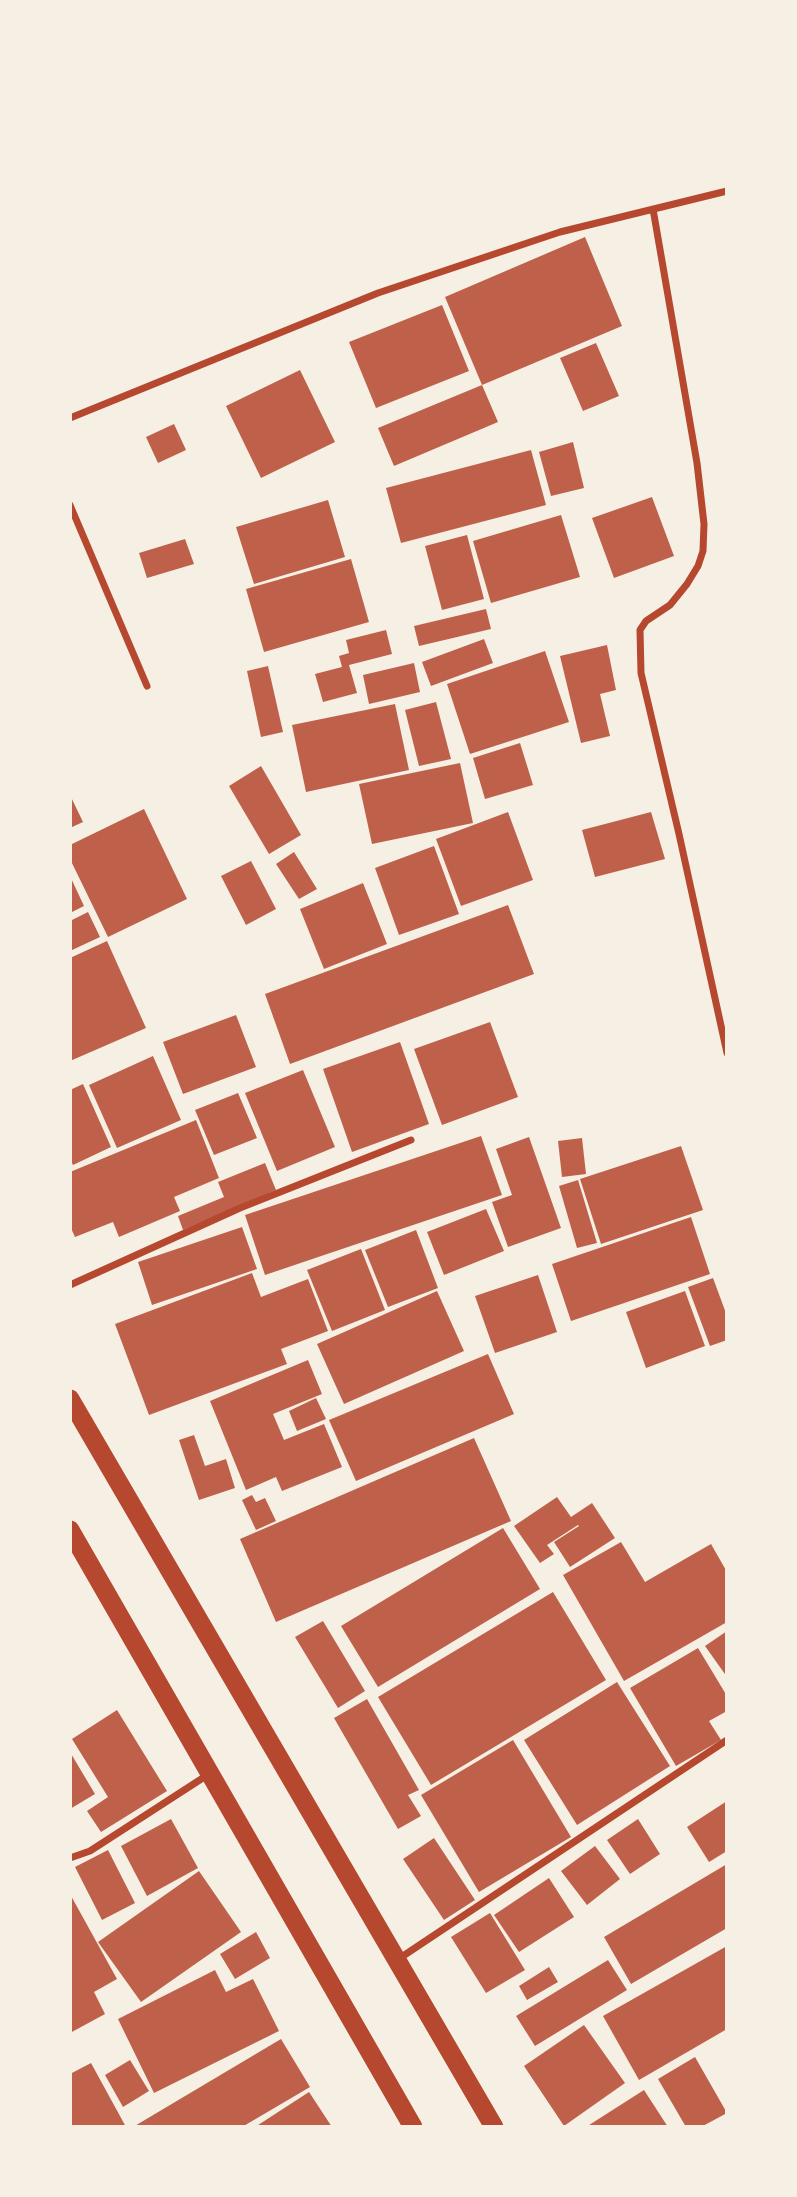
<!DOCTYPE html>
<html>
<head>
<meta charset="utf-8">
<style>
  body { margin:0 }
  #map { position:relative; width:797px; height:2197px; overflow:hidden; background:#f6efe4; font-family:Signika,sans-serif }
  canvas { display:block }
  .frame { position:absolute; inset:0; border:72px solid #f6efe4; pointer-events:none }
</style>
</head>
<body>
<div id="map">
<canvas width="797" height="2197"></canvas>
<div class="frame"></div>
</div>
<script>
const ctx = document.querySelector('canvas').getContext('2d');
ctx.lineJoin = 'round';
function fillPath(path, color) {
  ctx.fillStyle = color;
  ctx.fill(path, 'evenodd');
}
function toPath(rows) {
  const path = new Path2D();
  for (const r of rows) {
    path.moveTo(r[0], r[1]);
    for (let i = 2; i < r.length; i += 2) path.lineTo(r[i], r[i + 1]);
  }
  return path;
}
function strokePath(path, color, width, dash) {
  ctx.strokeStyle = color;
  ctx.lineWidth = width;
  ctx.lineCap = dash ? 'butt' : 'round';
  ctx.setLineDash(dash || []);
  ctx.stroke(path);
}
const building = toPath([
  [585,237,622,326,482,385,445,297],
  [442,305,469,371,376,408,349,342],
  [596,343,619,396,583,411,560,358],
  [300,370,335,442,261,478,226,406],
  [482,385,498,422,394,466,378,428],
  [174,424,186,450,158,463,146,437],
  [573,442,584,488,551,496,539,452],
  [531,450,546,505,401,543,386,488],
  [652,497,674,556,614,578,592,518],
  [328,500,345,557,254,584,236,527],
  [561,515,580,577,491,603,473,541],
  [467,535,484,599,442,610,425,546],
  [185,539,194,564,147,578,139,553],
  [351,559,369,622,264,652,246,589],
  [486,609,491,629,419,646,414,626],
  [386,630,392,654,349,665,357,693,323,702,315,674,342,667,339,656,349,653,346,640],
  [484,639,493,663,431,686,422,662],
  [607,645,616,690,600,694,610,736,581,743,560,656],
  [545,651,569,722,470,754,447,684],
  [414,663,420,692,369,704,363,675],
  [268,666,283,732,261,737,247,671],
  [436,702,451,759,419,766,405,710],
  [395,704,409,770,306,792,292,725],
  [520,743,533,785,485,799,473,758],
  [460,763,473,823,372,844,359,784],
  [261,766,301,835,269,854,229,786],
  [70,795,83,822,70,828],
  [144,809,187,899,108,937,70,859,70,845],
  [508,812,533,880,461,906,436,839],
  [651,812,665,859,595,877,582,830],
  [434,846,459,914,399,935,375,868],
  [294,852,317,889,299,899,276,864],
  [251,861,276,909,246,925,221,876],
  [70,876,84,906,70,913],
  [363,883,387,944,324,969,300,909],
  [508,905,534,974,290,1064,265,994],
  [88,912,100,937,70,951,70,921],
  [107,941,146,1028,70,1061,70,958],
  [236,1015,256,1067,183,1094,163,1042],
  [490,1022,518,1097,442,1125,414,1049],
  [400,1042,429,1124,352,1152,323,1069],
  [153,1056,181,1120,117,1148,89,1085],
  [303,1070,335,1147,277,1171,245,1093],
  [83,1084,111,1147,73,1165,70,1159,70,1090],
  [238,1093,257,1138,214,1155,195,1110],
  [196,1120,219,1178,174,1197,180,1211,119,1237,113,1222,75,1237,70,1226,70,1172],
  [481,1136,502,1195,265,1275,245,1215],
  [529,1137,561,1228,508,1247,492,1202,512,1195,496,1149],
  [582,1138,586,1174,562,1177,558,1141],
  [681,1146,703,1210,601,1244,580,1179],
  [265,1163,276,1190,183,1230,178,1216,224,1197,218,1182],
  [578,1180,597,1243,577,1248,559,1186],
  [486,1209,504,1251,444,1275,427,1232],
  [691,1217,710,1274,571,1321,552,1264],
  [242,1227,257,1269,152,1305,138,1262],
  [416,1230,438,1288,388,1307,365,1250],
  [361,1249,385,1310,332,1331,307,1270],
  [252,1273,261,1297,308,1279,328,1331,281,1349,287,1364,149,1415,115,1324],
  [538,1275,557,1332,495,1353,475,1296],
  [713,1278,727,1316,727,1340,710,1346,688,1287],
  [437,1291,464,1351,344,1404,317,1344],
  [685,1291,705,1346,646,1368,626,1312],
  [488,1354,514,1414,356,1481,329,1420],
  [308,1360,322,1394,273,1414,284,1440,324,1424,342,1467,282,1491,276,1477,246,1490,210,1401],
  [316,1398,326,1419,297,1431,289,1411],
  [194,1435,205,1466,226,1459,235,1488,199,1500,179,1440],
  [474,1438,511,1521,276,1622,240,1539],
  [252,1495,256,1502,265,1498,276,1521,256,1530,242,1500],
  [557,1497,571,1517,592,1503,615,1538,570,1567,554,1542,579,1526,578,1525,547,1545,554,1554,540,1563,514,1526],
  [503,1528,540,1589,378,1687,341,1626],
  [621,1542,645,1582,711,1544,727,1572,727,1622,624,1681,563,1575],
  [553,1592,606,1680,431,1785,378,1697],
  [323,1621,365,1691,338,1708,295,1637],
  [727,1631,727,1677,705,1646],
  [698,1648,727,1696,727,1711,709,1721,721,1740,676,1766,630,1688],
  [617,1682,670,1766,577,1825,524,1740],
  [367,1699,419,1790,408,1795,421,1816,398,1829,334,1718],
  [117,1710,167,1791,101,1832,87,1811,108,1797,72,1739],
  [513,1740,571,1837,479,1892,421,1795],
  [70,1752,95,1794,70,1809],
  [727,1801,727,1851,709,1862,687,1827],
  [171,1819,198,1868,147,1896,121,1846],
  [638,1819,660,1854,630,1874,607,1840],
  [434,1838,475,1900,444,1920,403,1859],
  [595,1846,620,1879,587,1905,561,1871],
  [108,1850,135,1903,102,1920,75,1867],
  [727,1864,727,1928,631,1984,604,1937],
  [199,1871,241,1932,141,2002,98,1942],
  [549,1878,574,1917,519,1952,494,1915],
  [70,1894,117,1979,94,1992,105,2014,70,2033],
  [490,1913,525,1970,486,1993,451,1937],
  [256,1932,270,1958,235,1979,220,1954],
  [727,1946,727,2029,639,2080,603,2016],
  [608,1960,627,1990,535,2046,516,2016],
  [549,1967,558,1982,527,2000,519,1986],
  [215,1970,226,1992,253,1979,279,2031,154,2093,118,2019],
  [584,2025,625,2083,564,2126,524,2066],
  [281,2039,310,2087,242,2127,133,2127],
  [695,2057,727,2113,701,2127,686,2127,658,2079],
  [130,2060,149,2091,123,2107,105,2075],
  [91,2063,126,2127,70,2127,70,2074],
  [644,2090,668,2127,586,2127],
  [309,2092,332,2127,255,2127]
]);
const minor = toPath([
  [653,209,697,463,704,524,703,551,698,566,687,584,670,605,646,621,640,630,641,673,679,834,727,1053],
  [70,418,378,293,560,232,727,191],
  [70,505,147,686],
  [70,1285,240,1208,411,1140],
  [70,1858,90,1851,209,1774],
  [397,1960,727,1740]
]);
const trunk = toPath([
  [70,1399,494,2127],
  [70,1530,413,2127]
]);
fillPath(building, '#bf614a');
strokePath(minor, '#b5482f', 7);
strokePath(trunk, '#b5482f', 19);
</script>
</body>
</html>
